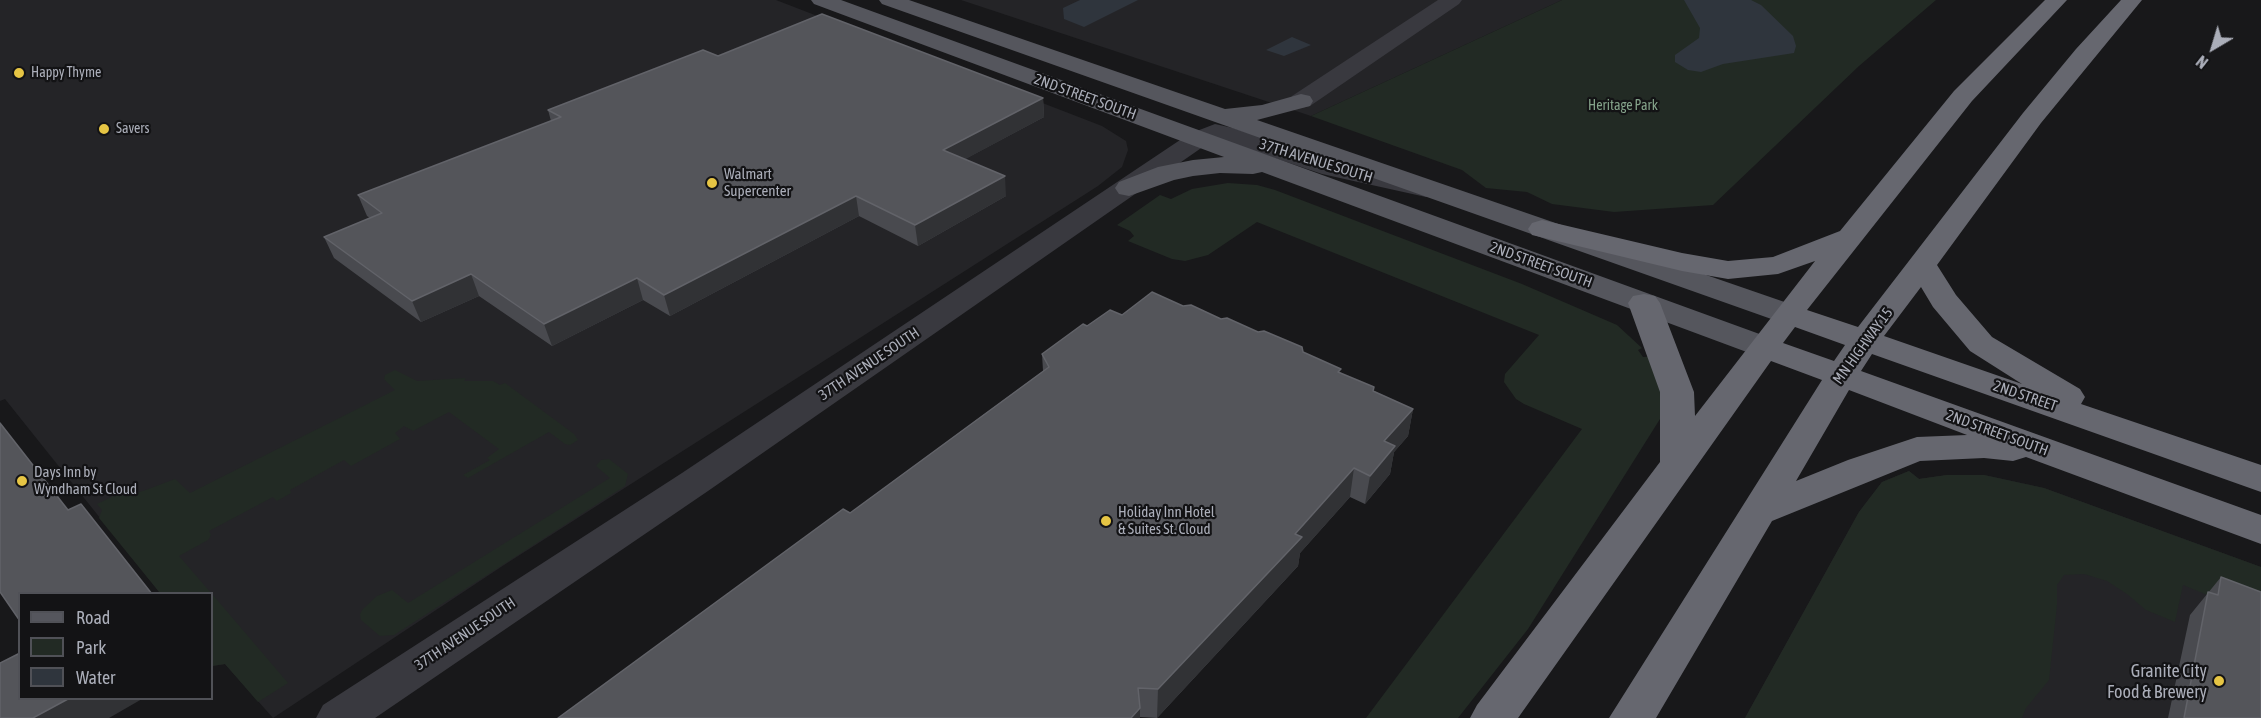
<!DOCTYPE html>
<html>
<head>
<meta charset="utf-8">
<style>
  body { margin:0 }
  #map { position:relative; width:2261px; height:718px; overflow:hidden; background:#18181a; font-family:"Asap Condensed",sans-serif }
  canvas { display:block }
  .legend { position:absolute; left:18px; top:592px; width:195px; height:108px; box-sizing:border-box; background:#131315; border:2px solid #505157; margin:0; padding:8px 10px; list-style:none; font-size:18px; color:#abaeb9 }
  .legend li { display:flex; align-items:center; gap:12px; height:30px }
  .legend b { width:30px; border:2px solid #505157 }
  .north { position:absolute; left:2183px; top:18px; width:60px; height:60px; -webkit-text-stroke:4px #131315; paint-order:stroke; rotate:218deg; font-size:16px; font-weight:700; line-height:24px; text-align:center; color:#abaeb9 }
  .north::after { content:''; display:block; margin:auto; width:21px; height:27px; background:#abaeb9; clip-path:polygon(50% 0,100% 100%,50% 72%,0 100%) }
</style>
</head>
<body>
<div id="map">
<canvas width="2261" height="718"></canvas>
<ul class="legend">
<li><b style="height:8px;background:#55565d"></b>Road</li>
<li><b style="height:16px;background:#222a24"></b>Park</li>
<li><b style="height:16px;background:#2f353d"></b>Water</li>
</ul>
<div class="north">N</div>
</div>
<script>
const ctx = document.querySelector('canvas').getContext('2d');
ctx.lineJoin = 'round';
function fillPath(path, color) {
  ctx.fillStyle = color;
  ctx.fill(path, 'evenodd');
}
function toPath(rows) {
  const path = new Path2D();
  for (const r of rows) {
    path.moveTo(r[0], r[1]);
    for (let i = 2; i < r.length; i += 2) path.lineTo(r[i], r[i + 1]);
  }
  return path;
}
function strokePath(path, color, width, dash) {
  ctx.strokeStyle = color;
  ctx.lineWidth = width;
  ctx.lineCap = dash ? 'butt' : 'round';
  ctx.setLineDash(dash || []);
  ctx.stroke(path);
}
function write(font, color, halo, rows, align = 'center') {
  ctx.font = font + ' "Asap Condensed",sans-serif';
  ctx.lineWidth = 4.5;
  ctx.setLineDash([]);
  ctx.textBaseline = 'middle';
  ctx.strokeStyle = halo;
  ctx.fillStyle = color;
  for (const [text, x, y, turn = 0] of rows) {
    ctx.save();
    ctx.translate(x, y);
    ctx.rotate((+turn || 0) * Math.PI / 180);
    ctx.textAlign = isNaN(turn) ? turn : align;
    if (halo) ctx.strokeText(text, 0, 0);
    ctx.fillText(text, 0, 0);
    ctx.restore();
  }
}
const built = toPath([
  [0,0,776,0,1102,126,1126,141,1128,150,1122,167,1098,186,504,565,273,718,225,664,212,666,212,594,160,593,5,399,0,401],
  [961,0,1562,0,1311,116],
  [1909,471,1919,479,1947,475,1984,475,2044,488,2261,567,2261,718,1745,718,1859,512,1882,482]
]);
const green = toPath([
  [1562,0,1936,0,1859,66,1713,205,1614,212,1552,204,1527,192,1486,188,1462,170,1311,116],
  [1228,183,1257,185,1275,190,1522,284,1617,325,1642,348,1638,350,1643,357,1660,356,1666,405,1660,419,1528,629,1458,718,1366,718,1582,429,1524,404,1516,399,1504,382,1505,374,1539,335,1257,222,1208,255,1185,261,1172,259,1128,241,1134,236,1130,231,1117,225,1160,195,1171,199,1192,189],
  [395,370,417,381,466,378,464,381,493,381,500,385,505,383,574,434,578,440,570,445,565,444,549,432,468,478,463,475,490,460,487,458,499,449,449,412,413,431,404,426,395,433,400,439,351,466,344,460,290,490,291,493,277,501,273,497,209,531,211,535,208,540,179,556,211,593,160,593,99,518,102,510,97,504,118,494,129,495,143,491,175,479,190,493,395,390,384,379,385,375],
  [609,459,628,474,625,486,394,635,380,636,361,620,360,614,363,609,377,596,392,590,408,603,610,478,596,466,601,460],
  [1909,471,1919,479,1947,475,1984,475,2044,488,2261,567,2261,617,2183,585,2175,622,2146,610,2127,594,2107,581,2084,574,2064,575,2057,585,2057,605,2049,680,2026,708,2022,718,1745,718,1859,512,1882,482],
  [212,594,288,683,258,702,225,664,212,666]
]);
const water = toPath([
  [1080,0,1138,0,1084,27,1064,19,1063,8],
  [1684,0,1751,0,1761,5,1793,36,1796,46,1794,53,1723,64,1701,72,1688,70,1675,62,1675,55,1699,38,1700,28],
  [1292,37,1311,45,1284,56,1266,50]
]);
const minor = toPath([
  [1438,0,1462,0,1459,4,1310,106,1301,108,1292,106,1289,101,1292,96,1438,0],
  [1215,124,1233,128,1338,162,1436,183,1440,189,1436,195,1426,197,1322,174,1221,140,1207,144,708,491,375,718,316,718,323,705,682,473,1189,134,1215,124]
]);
const major = toPath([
  [811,0,841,0,1776,340,1780,347,1776,354,1764,357,1752,354,1262,172,1253,174,1220,173,1193,176,1174,180,1129,196,1119,194,1115,188,1119,182,1158,167,1193,160,1224,157,814,4,811,0],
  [879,0,909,0,1225,109,1262,105,1301,94,1310,96,1313,101,1310,106,1257,120,1799,307,1804,314,1799,321,1788,323,1777,321,882,4,879,0]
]);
const highway = toPath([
  [2045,0,2067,0,1972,101,1807,310,1858,327,2023,113,2076,49,2121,0,2142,0,2041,123,1937,265,1956,295,1992,337,2080,389,2085,397,2081,404,2261,465,2261,492,1872,354,1861,371,2261,515,2261,544,2026,457,2013,461,1984,458,1920,461,1772,521,1656,718,1609,718,1822,380,1771,361,1518,718,1470,718,1477,705,1660,462,1660,392,1628,303,1633,296,1644,294,1655,296,1660,303,1694,392,1695,416,1815,261,1778,274,1728,279,1682,271,1532,235,1528,229,1532,223,1542,220,1682,253,1728,261,1773,257,1840,231,1954,91,2045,0],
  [1921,287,1933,307,1970,351,2022,384,1884,336,1921,287],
  [1795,327,1845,345,1834,361,1783,343,1795,327],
  [1849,390,1967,435,1917,437,1848,460,1796,481,1849,390]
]);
const wall = toPath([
  [718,56,1043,98,1044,117,965,159,1006,196,918,246,859,216,670,316,643,300,552,346,479,296,421,322,334,258,324,237,370,218,367,216,358,195,551,121,548,110],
  [1183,306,1258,332,1303,352,1374,391,1413,409,1408,436,1394,452,1390,474,1365,504,1350,497,1300,553,1298,566,1157,718,1140,717,850,513,1043,371,1042,354,1087,326,1122,315],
  [2221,577,2261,718,2168,718,2190,615]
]);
const shadedWall = toPath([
  [1043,98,1044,117,945,170,943,150],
  [1005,176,1006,196,918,246,915,225],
  [856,196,859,216,670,316,664,295],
  [471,274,479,296,421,322,412,301],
  [637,278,643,300,552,346,544,324],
  [1413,409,1408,436,1394,452,1390,474,1365,504,1370,476,1384,441],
  [1354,468,1350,497,1300,553,1298,566,1157,718,1158,689,1295,534],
  [68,699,142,699,109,718,33,718],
  [1140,708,1140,718,1131,718]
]);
const building = toPath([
  [822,14,1043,98,943,150,1005,176,915,225,856,196,664,295,637,278,544,324,471,274,412,301,324,237,382,213,358,195,561,117,548,110,703,50,718,56,822,14],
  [1152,292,1183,306,1191,305,1221,319,1227,318,1258,332,1264,331,1302,347,1303,352,1341,369,1338,372,1374,387,1373,391,1413,409,1384,441,1395,446,1370,476,1354,468,1295,534,1302,537,1158,689,1138,688,1140,708,1131,718,558,718,843,509,850,513,1049,367,1042,354,1083,324,1087,326,1110,310,1122,315,1152,292],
  [0,423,68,510,81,504,152,594,20,594,20,621,0,592,0,423],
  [2221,577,2261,592,2261,718,2184,718,2208,592,2218,595,2221,577],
  [20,653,20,699,68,699,33,718,0,718,0,663,20,653]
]);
const markers = [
  [19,73,6,"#e6c544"],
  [104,129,6,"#e6c544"],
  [712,183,6,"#e6c544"],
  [22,481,6,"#e6c544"],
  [1106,521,6,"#e6c544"],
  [2219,681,6,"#e6c544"]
];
const farPoinames = [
  ["Happy Thyme",31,73],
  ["Savers",116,129]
];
const farParknames = [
  ["Heritage Park",1623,106]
];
const streetNames = [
  ["2ND STREET SOUTH",1085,97,20],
  ["37TH AVENUE SOUTH",1316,161,17],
  ["2ND STREET SOUTH",1541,265,20],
  ["MN HIGHWAY 15",1863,346,-54],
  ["37TH AVENUE SOUTH",869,364,-34],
  ["2ND STREET",2025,396,19],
  ["2ND STREET SOUTH",1997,433,20],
  ["37TH AVENUE SOUTH",465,634,-34]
];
const poiNames = [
  ["Walmart",724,174],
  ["Supercenter",724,191],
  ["Days Inn by",34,472],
  ["Wyndham St Cloud",34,489],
  ["Holiday Inn Hotel",1118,512],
  ["& Suites St. Cloud",1118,529]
];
const nearPoinames = [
  ["Granite City",2207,671],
  ["Food & Brewery",2207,692]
];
fillPath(built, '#242427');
fillPath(green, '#222a24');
fillPath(water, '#2f353d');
fillPath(minor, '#39393f');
fillPath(major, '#55565d');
fillPath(highway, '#66676f');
fillPath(wall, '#494a4f');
fillPath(shadedWall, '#313235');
fillPath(building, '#54555a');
strokePath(building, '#626369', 1.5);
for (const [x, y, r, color] of markers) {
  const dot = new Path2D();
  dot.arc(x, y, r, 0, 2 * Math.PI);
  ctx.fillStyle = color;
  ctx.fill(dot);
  strokePath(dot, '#131315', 2);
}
write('14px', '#abaeb9', '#131315', farPoinames, 'left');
write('14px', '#84a28a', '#131315', farParknames);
write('15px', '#abaeb9', '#131315', streetNames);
write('15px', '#abaeb9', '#131315', poiNames, 'left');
write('18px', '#abaeb9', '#131315', nearPoinames, 'right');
</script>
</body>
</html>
